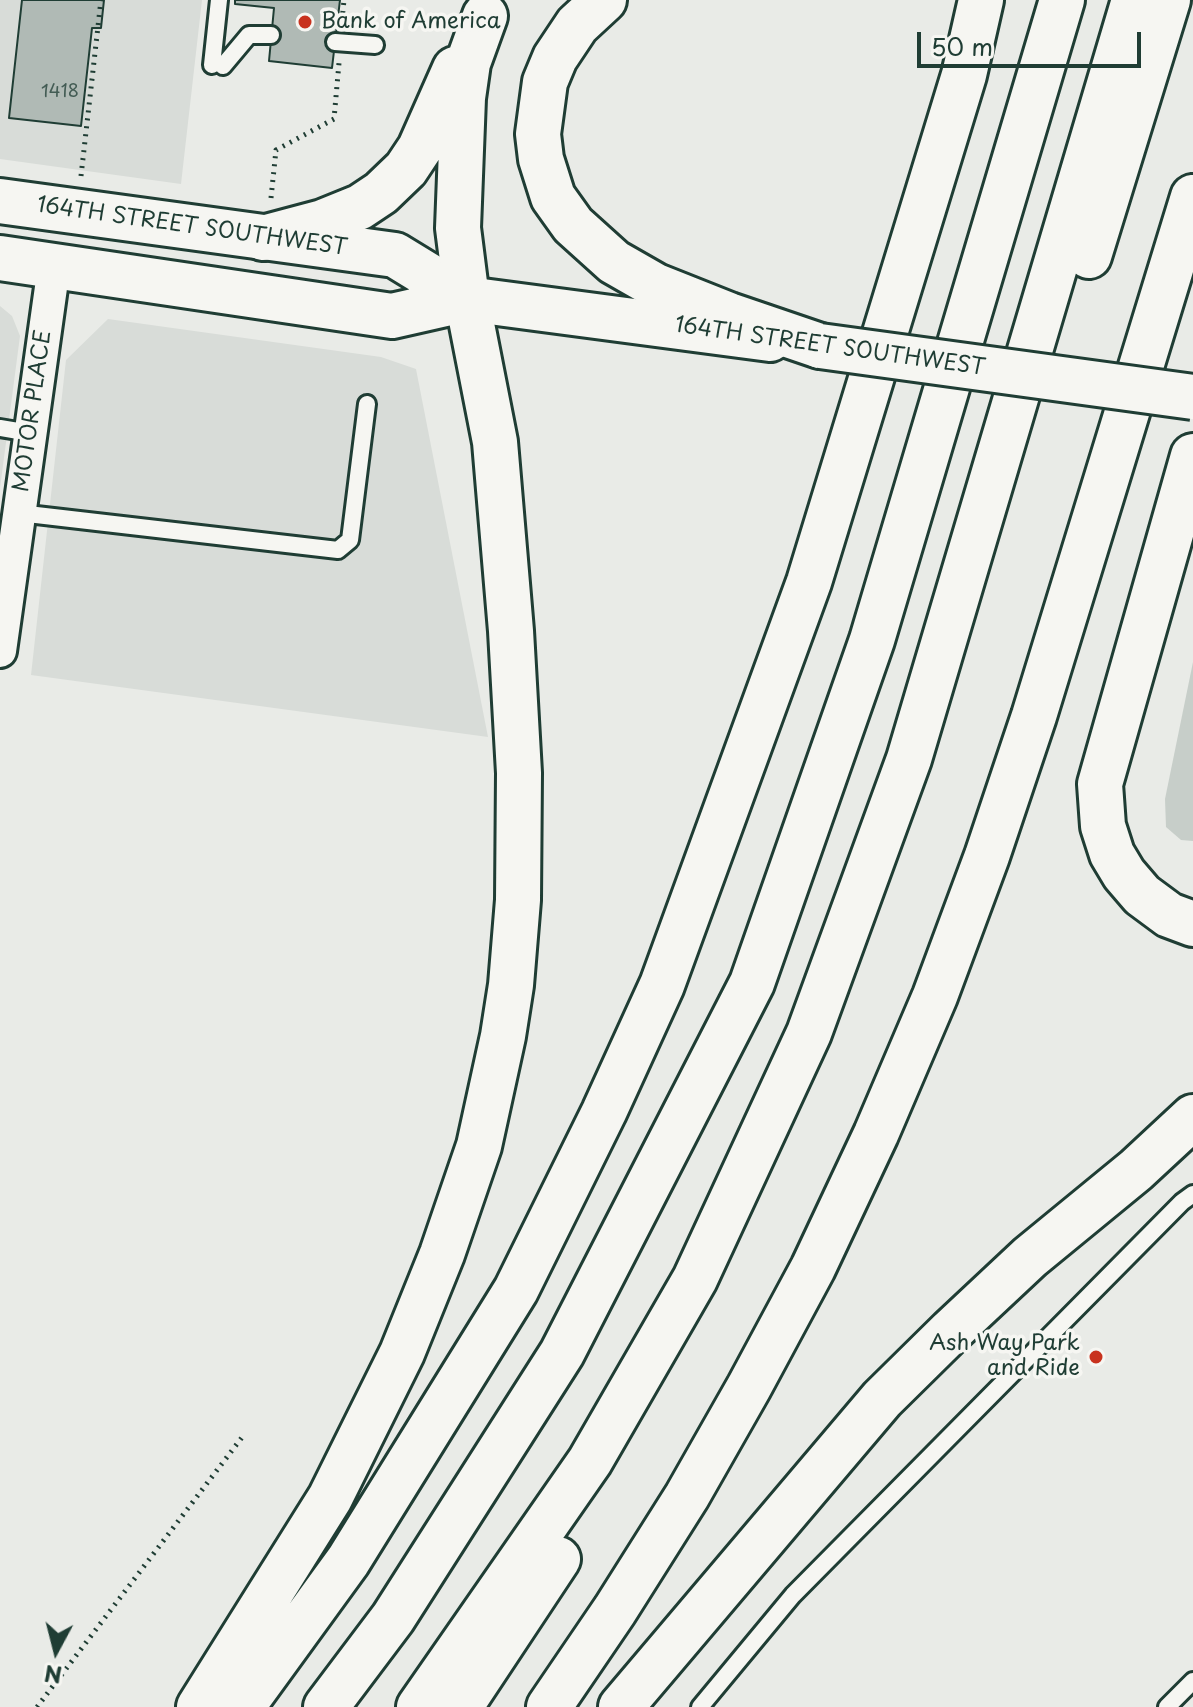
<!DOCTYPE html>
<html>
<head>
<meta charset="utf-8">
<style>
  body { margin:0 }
  #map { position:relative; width:1193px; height:1707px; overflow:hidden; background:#e9ebe7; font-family:"Playpen Sans",sans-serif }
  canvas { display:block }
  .north { position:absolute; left:16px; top:1611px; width:80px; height:80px; -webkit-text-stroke:6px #f6f6f2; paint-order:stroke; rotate:187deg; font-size:22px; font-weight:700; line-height:32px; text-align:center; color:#1f3d34 }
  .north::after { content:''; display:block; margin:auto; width:28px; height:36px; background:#1f3d34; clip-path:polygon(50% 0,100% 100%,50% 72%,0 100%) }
  .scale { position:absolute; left:917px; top:32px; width:224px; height:36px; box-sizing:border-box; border:4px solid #1f3d34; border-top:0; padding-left:10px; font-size:24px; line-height:28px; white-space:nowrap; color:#1f3d34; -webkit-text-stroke:6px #f6f6f2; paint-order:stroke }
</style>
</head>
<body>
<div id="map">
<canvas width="1193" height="1707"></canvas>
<div class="north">N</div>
<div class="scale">50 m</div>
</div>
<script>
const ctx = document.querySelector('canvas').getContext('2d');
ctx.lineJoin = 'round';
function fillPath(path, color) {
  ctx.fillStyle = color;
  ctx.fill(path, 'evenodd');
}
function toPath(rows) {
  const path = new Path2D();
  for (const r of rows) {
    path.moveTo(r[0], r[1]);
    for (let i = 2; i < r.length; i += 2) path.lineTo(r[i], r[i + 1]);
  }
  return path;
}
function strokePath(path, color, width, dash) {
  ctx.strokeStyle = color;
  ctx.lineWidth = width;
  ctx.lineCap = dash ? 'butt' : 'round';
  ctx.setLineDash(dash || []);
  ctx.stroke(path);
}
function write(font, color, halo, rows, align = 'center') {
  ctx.font = font + ' "Playpen Sans",sans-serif';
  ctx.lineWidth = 7;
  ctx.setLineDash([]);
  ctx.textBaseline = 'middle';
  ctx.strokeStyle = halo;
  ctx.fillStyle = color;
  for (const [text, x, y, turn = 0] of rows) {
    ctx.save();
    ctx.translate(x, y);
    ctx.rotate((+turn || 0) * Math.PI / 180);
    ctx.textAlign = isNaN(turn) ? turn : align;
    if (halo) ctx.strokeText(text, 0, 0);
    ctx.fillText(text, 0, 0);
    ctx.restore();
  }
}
const built = toPath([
  [0,0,202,0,181,184,0,159],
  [0,306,12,316,20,336,0,488],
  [108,319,381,357,416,369,488,737,31,675,66,360]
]);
const green = toPath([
  [1193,662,1193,841,1181,840,1166,827,1165,799]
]);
const building = toPath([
  [22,0,104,0,101,28,92,28,81,126,9,118,22,0],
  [235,0,340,0,332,68,269,61,274,8,235,4,235,0]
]);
const path = toPath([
  [342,21,344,0],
  [81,176,101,0],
  [271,198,276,150,334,119,339,63],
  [37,1707,243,1436]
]);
const lane = toPath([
  [335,42,375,45],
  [212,65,219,0],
  [223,66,249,35,271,35],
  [0,428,30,433],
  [19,513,338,550,350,540,367,404],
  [700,1707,793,1595,1182,1202,1193,1194],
  [1167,1707,1193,1681]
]);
const street = toPath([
  [0,651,54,266]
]);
const secondary = toPath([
  [0,201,395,255,467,299],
  [0,258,392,316,467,299,770,339]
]);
const highway = toPath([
  [604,0,577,25,555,58,545,82,538,134,541,159,553,197,573,225,614,262,656,286,729,315,820,346],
  [263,238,323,222,360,207,381,193,406,169,420,148,455,69],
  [1089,256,1168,0],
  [1193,456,1100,784,1103,826,1112,854,1124,874,1142,895,1169,915,1193,924],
  [199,1707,330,1498,402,1353,442,1254,479,1146,503,1036,511,985,518,900,519,773,511,631,495,442,467,299,458,228,463,98,468,63,485,16],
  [242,1707,348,1561,516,1290,604,1112,662,985,809,582,964,75,981,0],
  [326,1707,393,1618,562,1353,752,983,872,640,1062,0],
  [419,1707,590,1461,695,1279,809,1033,909,759,1134,0],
  [460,1707,558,1559],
  [549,1707,615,1610,687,1496,749,1387,813,1268,876,1134,935,996,987,856,1034,716,1193,197],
  [621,1707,882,1399,951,1331,1030,1257,1136,1170,1193,1117]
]);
const secondaryBridge = toPath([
  [820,346,1193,397]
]);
const markers = [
  [305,22,8,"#c8321e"],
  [1096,1357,8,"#c8321e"]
];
const numberNames = [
  ["1418",60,92]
];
const poiNames = [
  ["Bank of America",321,22],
  ["Ash Way Park",1080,1344,"right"],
  ["and Ride",1080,1369,"right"]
];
const streetNames = [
  ["164TH STREET SOUTHWEST",192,227,8],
  ["164TH STREET SOUTHWEST",830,347,8],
  ["MOTOR PLACE",33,411,-82]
];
fillPath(built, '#d8dcd8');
fillPath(green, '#c7cec9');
fillPath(building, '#b0bab5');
strokePath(building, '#1f3d34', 2);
strokePath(lane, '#1f3d34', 22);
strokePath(street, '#1f3d34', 38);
strokePath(secondary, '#1f3d34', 50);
strokePath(highway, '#1f3d34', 50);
strokePath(path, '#1f3d34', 5, [2, 6]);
strokePath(lane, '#f6f6f2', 16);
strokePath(street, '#f6f6f2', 32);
strokePath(secondary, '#f6f6f2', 44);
strokePath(highway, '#f6f6f2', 44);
strokePath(secondaryBridge, '#1f3d34', 50, []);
strokePath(secondaryBridge, '#f6f6f2', 44);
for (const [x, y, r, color] of markers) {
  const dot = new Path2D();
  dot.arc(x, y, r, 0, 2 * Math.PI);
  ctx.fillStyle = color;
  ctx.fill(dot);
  strokePath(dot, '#f6f6f2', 3);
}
write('18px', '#435c54', null, numberNames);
write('22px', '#1f3d34', '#f6f6f2', poiNames, 'left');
write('22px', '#1f3d34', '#f6f6f2', streetNames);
</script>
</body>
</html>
